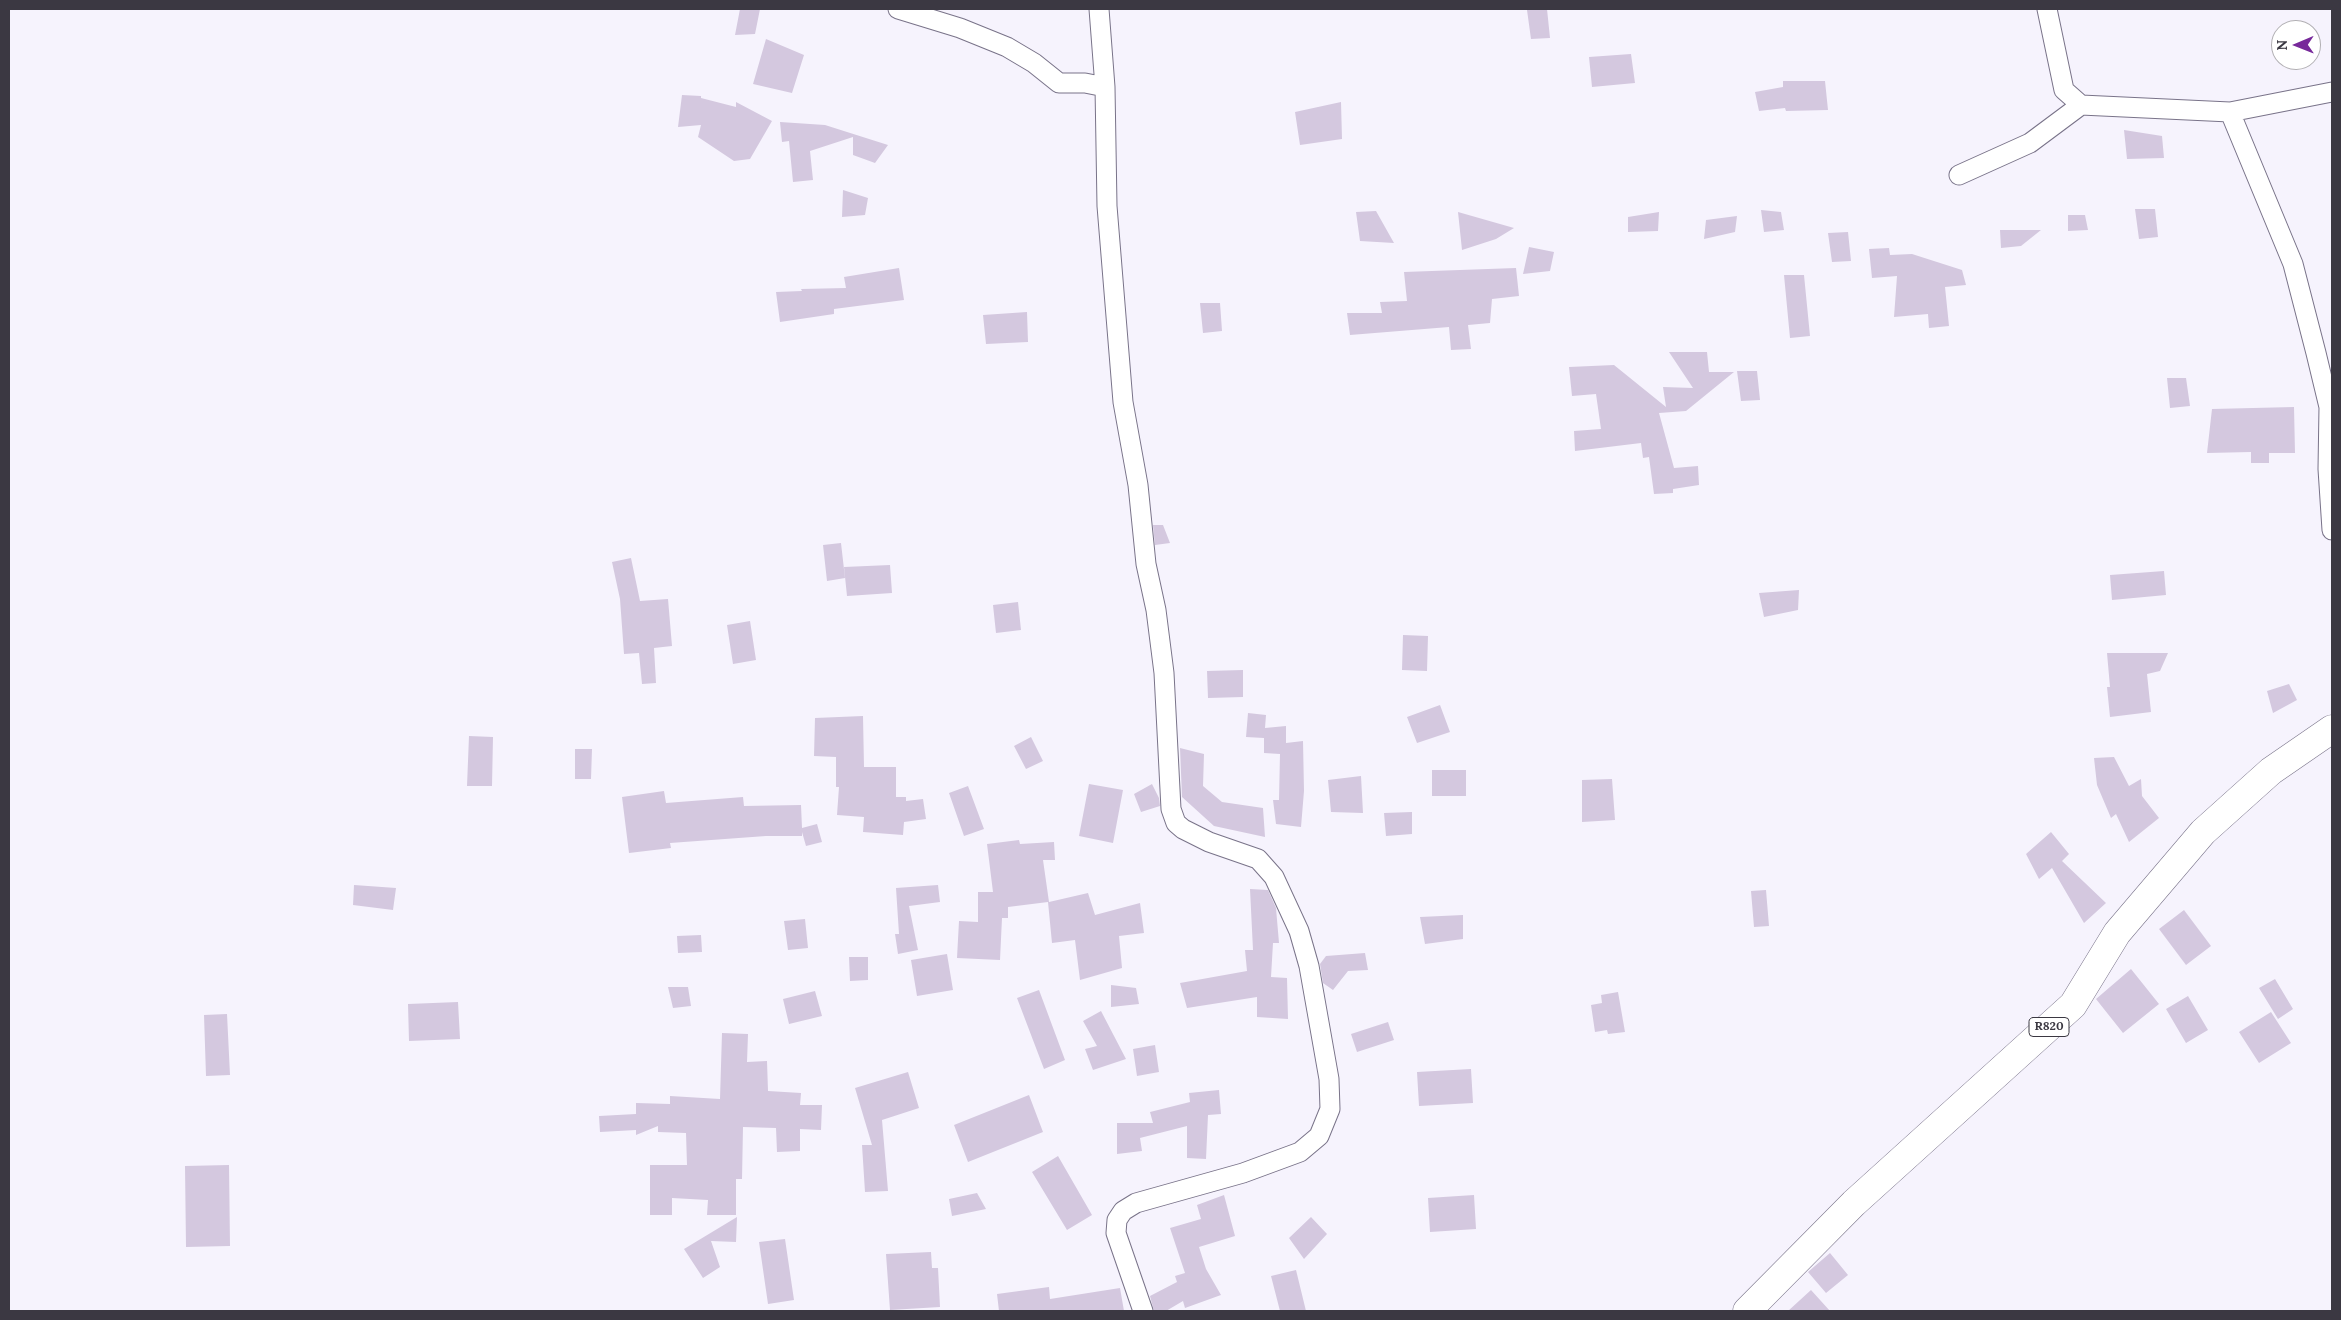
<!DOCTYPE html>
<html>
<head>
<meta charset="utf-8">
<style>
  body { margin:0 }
  #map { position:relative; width:2341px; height:1320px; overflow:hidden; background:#f6f3fd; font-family:Lora,serif }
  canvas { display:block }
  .frame { position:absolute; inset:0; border:10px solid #3b3842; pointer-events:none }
  .north { position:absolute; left:2271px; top:20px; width:50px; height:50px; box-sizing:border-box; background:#fff; border:1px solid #b1afb3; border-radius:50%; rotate:269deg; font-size:14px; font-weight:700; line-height:20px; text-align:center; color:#3b3842 }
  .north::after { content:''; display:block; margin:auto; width:18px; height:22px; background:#77299a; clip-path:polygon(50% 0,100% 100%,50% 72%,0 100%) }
</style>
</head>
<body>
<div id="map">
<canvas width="2341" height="1320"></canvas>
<div class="frame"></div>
<div class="north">N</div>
</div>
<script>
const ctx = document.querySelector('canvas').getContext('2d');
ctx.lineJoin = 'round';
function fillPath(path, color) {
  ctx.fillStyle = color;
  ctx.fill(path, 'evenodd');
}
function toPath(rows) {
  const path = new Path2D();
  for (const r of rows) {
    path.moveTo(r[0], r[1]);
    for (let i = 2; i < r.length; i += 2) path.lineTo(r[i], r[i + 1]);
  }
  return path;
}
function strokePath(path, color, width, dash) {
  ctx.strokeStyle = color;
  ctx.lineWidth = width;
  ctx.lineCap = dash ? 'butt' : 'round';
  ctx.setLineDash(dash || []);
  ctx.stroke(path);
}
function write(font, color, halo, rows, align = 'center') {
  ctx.font = font + ' Lora,serif';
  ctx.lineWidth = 4;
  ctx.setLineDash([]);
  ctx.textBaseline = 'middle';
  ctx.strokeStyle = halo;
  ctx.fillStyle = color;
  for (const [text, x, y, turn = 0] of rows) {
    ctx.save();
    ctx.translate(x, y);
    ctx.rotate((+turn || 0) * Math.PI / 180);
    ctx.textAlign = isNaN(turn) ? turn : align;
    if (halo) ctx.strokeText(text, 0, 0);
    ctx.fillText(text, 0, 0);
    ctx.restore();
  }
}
const building = toPath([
  [740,9,760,9,755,34,735,35],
  [1547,9,1550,38,1531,39,1527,10],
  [766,39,804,55,792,93,753,84],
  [1631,54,1635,83,1592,87,1589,57],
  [1783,81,1825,81,1828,110,1786,111,1785,108,1759,111,1755,92,1783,87],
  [682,95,701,96,701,98,736,107,736,102,772,121,750,159,734,161,698,137,701,125,678,127],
  [1341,102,1342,139,1300,145,1295,112],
  [780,122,825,125,888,145,875,163,853,155,853,137,810,151,813,180,793,182,789,141,782,142],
  [2124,130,2162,136,2164,158,2127,159],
  [843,190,868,198,865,215,842,217],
  [2135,209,2155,209,2158,237,2139,239],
  [1761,210,1781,212,1784,230,1764,232],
  [1376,211,1394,243,1360,241,1356,212],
  [1458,212,1514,228,1496,239,1462,250],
  [1659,212,1658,231,1628,232,1628,217],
  [2068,215,2085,215,2088,230,2068,231],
  [1737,216,1735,232,1704,239,1706,220],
  [2000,230,2041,230,2021,246,2001,248],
  [1848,232,1851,261,1832,262,1828,233],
  [1529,247,1554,252,1550,271,1523,274],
  [1889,248,1890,255,1912,254,1962,270,1966,285,1945,287,1949,326,1929,328,1928,314,1894,317,1897,276,1872,278,1869,249],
  [899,268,904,300,834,309,834,314,780,322,776,292,802,291,801,289,846,288,844,277],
  [1516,268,1519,296,1492,299,1490,323,1468,325,1471,349,1451,350,1449,327,1350,335,1347,313,1382,313,1380,302,1407,301,1404,272],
  [1784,275,1804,275,1810,336,1790,338],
  [1200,303,1220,303,1222,331,1203,333],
  [1027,312,1028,342,986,344,983,315],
  [1669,352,1707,352,1709,372,1734,372,1686,411,1659,413,1674,468,1698,466,1699,485,1673,489,1673,493,1654,494,1649,457,1643,458,1641,443,1575,451,1574,431,1601,429,1596,394,1572,396,1569,367,1614,365,1666,407,1663,387,1693,388],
  [1737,371,1757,371,1760,400,1741,401],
  [2167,378,2186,378,2190,406,2170,408],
  [2294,407,2295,453,2269,453,2269,463,2251,463,2251,452,2207,453,2212,409],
  [1153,525,1163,525,1170,543,1155,545],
  [841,543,845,578,827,581,823,545],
  [631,558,640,601,668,599,672,646,654,648,656,683,642,684,639,653,624,654,620,599,612,562],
  [890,565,892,593,847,596,844,567],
  [2164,571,2166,595,2112,600,2110,575],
  [1799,590,1798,610,1764,617,1759,593],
  [1018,602,1021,630,996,633,993,605],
  [750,621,756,660,733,664,727,625],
  [1403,635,1428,636,1427,671,1402,670],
  [2107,653,2168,653,2160,671,2147,674,2151,712,2110,717,2107,687,2110,687],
  [1243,670,1243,697,1208,698,1207,671],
  [2289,684,2297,700,2273,713,2267,691],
  [1440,705,1450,732,1417,743,1407,717],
  [1248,713,1266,715,1265,728,1286,726,1286,743,1303,741,1304,791,1301,827,1276,824,1273,800,1279,800,1280,754,1264,753,1264,738,1246,737],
  [863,716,864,767,896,767,896,797,906,797,906,801,923,799,926,819,904,822,903,835,863,832,864,817,837,815,839,787,836,787,836,757,814,756,815,718],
  [469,736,493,737,492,786,467,786],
  [1031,737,1043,761,1026,769,1014,746],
  [1180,748,1204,754,1203,786,1222,802,1263,808,1265,837,1214,826,1182,797],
  [575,749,592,749,591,779,575,779],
  [2114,757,2129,786,2141,779,2142,796,2159,818,2129,842,2116,814,2111,818,2097,785,2094,758],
  [1432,770,1466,770,1466,796,1432,796],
  [1361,776,1363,813,1331,812,1328,780],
  [1612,779,1615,820,1582,822,1582,780],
  [1089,784,1123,790,1113,843,1079,836],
  [1152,784,1159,798,1160,806,1141,812,1134,794],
  [968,786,984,829,964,836,949,793],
  [664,791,666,803,743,797,744,806,801,805,802,828,817,824,822,842,806,846,802,832,802,836,766,836,670,843,671,848,629,853,622,797],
  [1412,812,1412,834,1386,836,1384,813],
  [2051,832,2069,854,2062,861,2106,903,2084,923,2052,868,2039,879,2026,854],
  [1019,840,1020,844,1054,842,1055,860,1043,860,1049,902,1088,893,1095,915,1140,903,1144,933,1119,936,1122,968,1080,980,1075,940,1052,943,1048,902,1008,907,1008,918,1002,918,1000,960,957,958,959,921,978,922,978,892,993,892,987,844],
  [354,885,396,888,393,910,353,905],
  [938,885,940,902,909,906,918,950,898,954,895,934,899,934,896,888],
  [1250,889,1268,890,1276,908,1279,943,1273,943,1271,977,1287,978,1288,1019,1257,1017,1257,997,1187,1008,1180,983,1247,971,1245,950,1253,950],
  [1766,890,1769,926,1754,927,1751,891],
  [2184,910,2211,946,2186,965,2159,929],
  [1463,915,1463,939,1425,944,1420,917],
  [805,919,808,948,788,950,784,921],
  [701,935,702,952,678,953,677,936],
  [1365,953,1368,970,1348,971,1333,990,1323,983,1320,964,1326,956],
  [947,954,953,990,917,996,911,960],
  [849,957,868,957,868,980,850,981],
  [2131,969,2159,1004,2123,1033,2096,999],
  [2275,979,2293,1009,2278,1019,2259,988],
  [1111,985,1136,988,1139,1004,1111,1007],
  [668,987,688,987,691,1006,673,1008],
  [1039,990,1065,1060,1044,1069,1017,998],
  [815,991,822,1016,789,1024,783,999],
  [1618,992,1625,1032,1608,1034,1607,1030,1595,1032,1591,1005,1602,1003,1601,995],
  [2188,996,2208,1030,2186,1043,2166,1009],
  [458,1002,460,1039,409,1041,408,1004],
  [1101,1011,1126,1059,1093,1070,1085,1049,1097,1046,1083,1021],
  [2271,1012,2291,1043,2259,1063,2239,1032],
  [227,1014,230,1075,206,1076,204,1015],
  [1388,1022,1394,1040,1357,1052,1351,1034],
  [722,1033,748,1034,747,1062,767,1061,768,1091,801,1093,800,1105,822,1105,821,1130,800,1129,800,1151,777,1152,776,1128,743,1127,742,1179,736,1179,736,1215,707,1215,708,1200,672,1198,672,1215,650,1215,650,1165,687,1165,686,1133,658,1132,658,1126,636,1135,636,1130,600,1132,599,1116,636,1114,636,1103,670,1104,670,1096,720,1099],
  [1155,1045,1159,1072,1137,1076,1133,1049],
  [1471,1069,1473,1103,1419,1106,1417,1072],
  [908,1072,919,1108,882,1120,888,1191,865,1192,862,1145,872,1145,855,1088],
  [1219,1090,1221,1114,1208,1115,1206,1159,1187,1158,1187,1126,1140,1138,1142,1151,1117,1154,1117,1123,1153,1123,1150,1112,1190,1102,1189,1093],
  [1029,1095,1043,1132,968,1162,954,1125],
  [1058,1156,1092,1215,1067,1230,1032,1172],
  [229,1165,230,1246,186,1247,185,1166],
  [977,1193,986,1209,952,1216,949,1199],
  [1224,1195,1235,1236,1199,1247,1206,1269,1221,1295,1185,1308,1183,1301,1166,1311,1154,1311,1150,1296,1177,1282,1175,1276,1185,1273,1170,1228,1201,1219,1197,1205],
  [1474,1195,1476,1229,1430,1232,1428,1198],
  [737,1217,736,1242,711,1241,720,1267,703,1278,684,1249],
  [1311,1217,1327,1234,1304,1259,1289,1238],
  [785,1239,794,1300,768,1304,759,1242],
  [931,1252,932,1268,938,1268,940,1307,890,1310,886,1254],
  [1830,1253,1848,1275,1826,1293,1808,1272],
  [1296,1270,1306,1311,1280,1311,1271,1276],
  [1049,1287,1050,1299,1120,1288,1124,1311,999,1311,997,1294],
  [1811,1290,1830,1311,1788,1311]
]);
const street = toPath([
  [898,9,960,28,1007,47,1034,63,1059,83,1085,83,1105,87],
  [1099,9,1105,87,1107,206,1123,402,1138,485,1146,564,1156,610,1164,673,1171,809,1176,823,1183,829,1209,842,1258,859,1274,877,1299,931,1309,966,1329,1079,1330,1109,1319,1136,1300,1152,1243,1173,1136,1203,1123,1211,1117,1220,1116,1233,1143,1311],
  [2047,9,2064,90,2081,105,2230,112,2332,92],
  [2230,112,2293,264,2316,353,2329,407,2328,469,2332,530],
  [1959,175,2030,143,2081,105]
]);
const primary = toPath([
  [1747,1311,1854,1203,2073,1005,2117,933,2203,832,2271,771,2332,729]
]);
const shields = [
  [2049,1027,40]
];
const shieldNames = [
  ["R820",2049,1027]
];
fillPath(building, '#d4c8df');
strokePath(street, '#797389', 21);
strokePath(primary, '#797389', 29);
strokePath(street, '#fff', 19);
strokePath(primary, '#fff', 28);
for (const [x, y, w] of shields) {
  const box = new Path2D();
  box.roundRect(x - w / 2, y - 9.5, w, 19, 4);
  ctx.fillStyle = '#fff';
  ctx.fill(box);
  strokePath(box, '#3b3842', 1);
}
write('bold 12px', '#3b3842', null, shieldNames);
</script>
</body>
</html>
